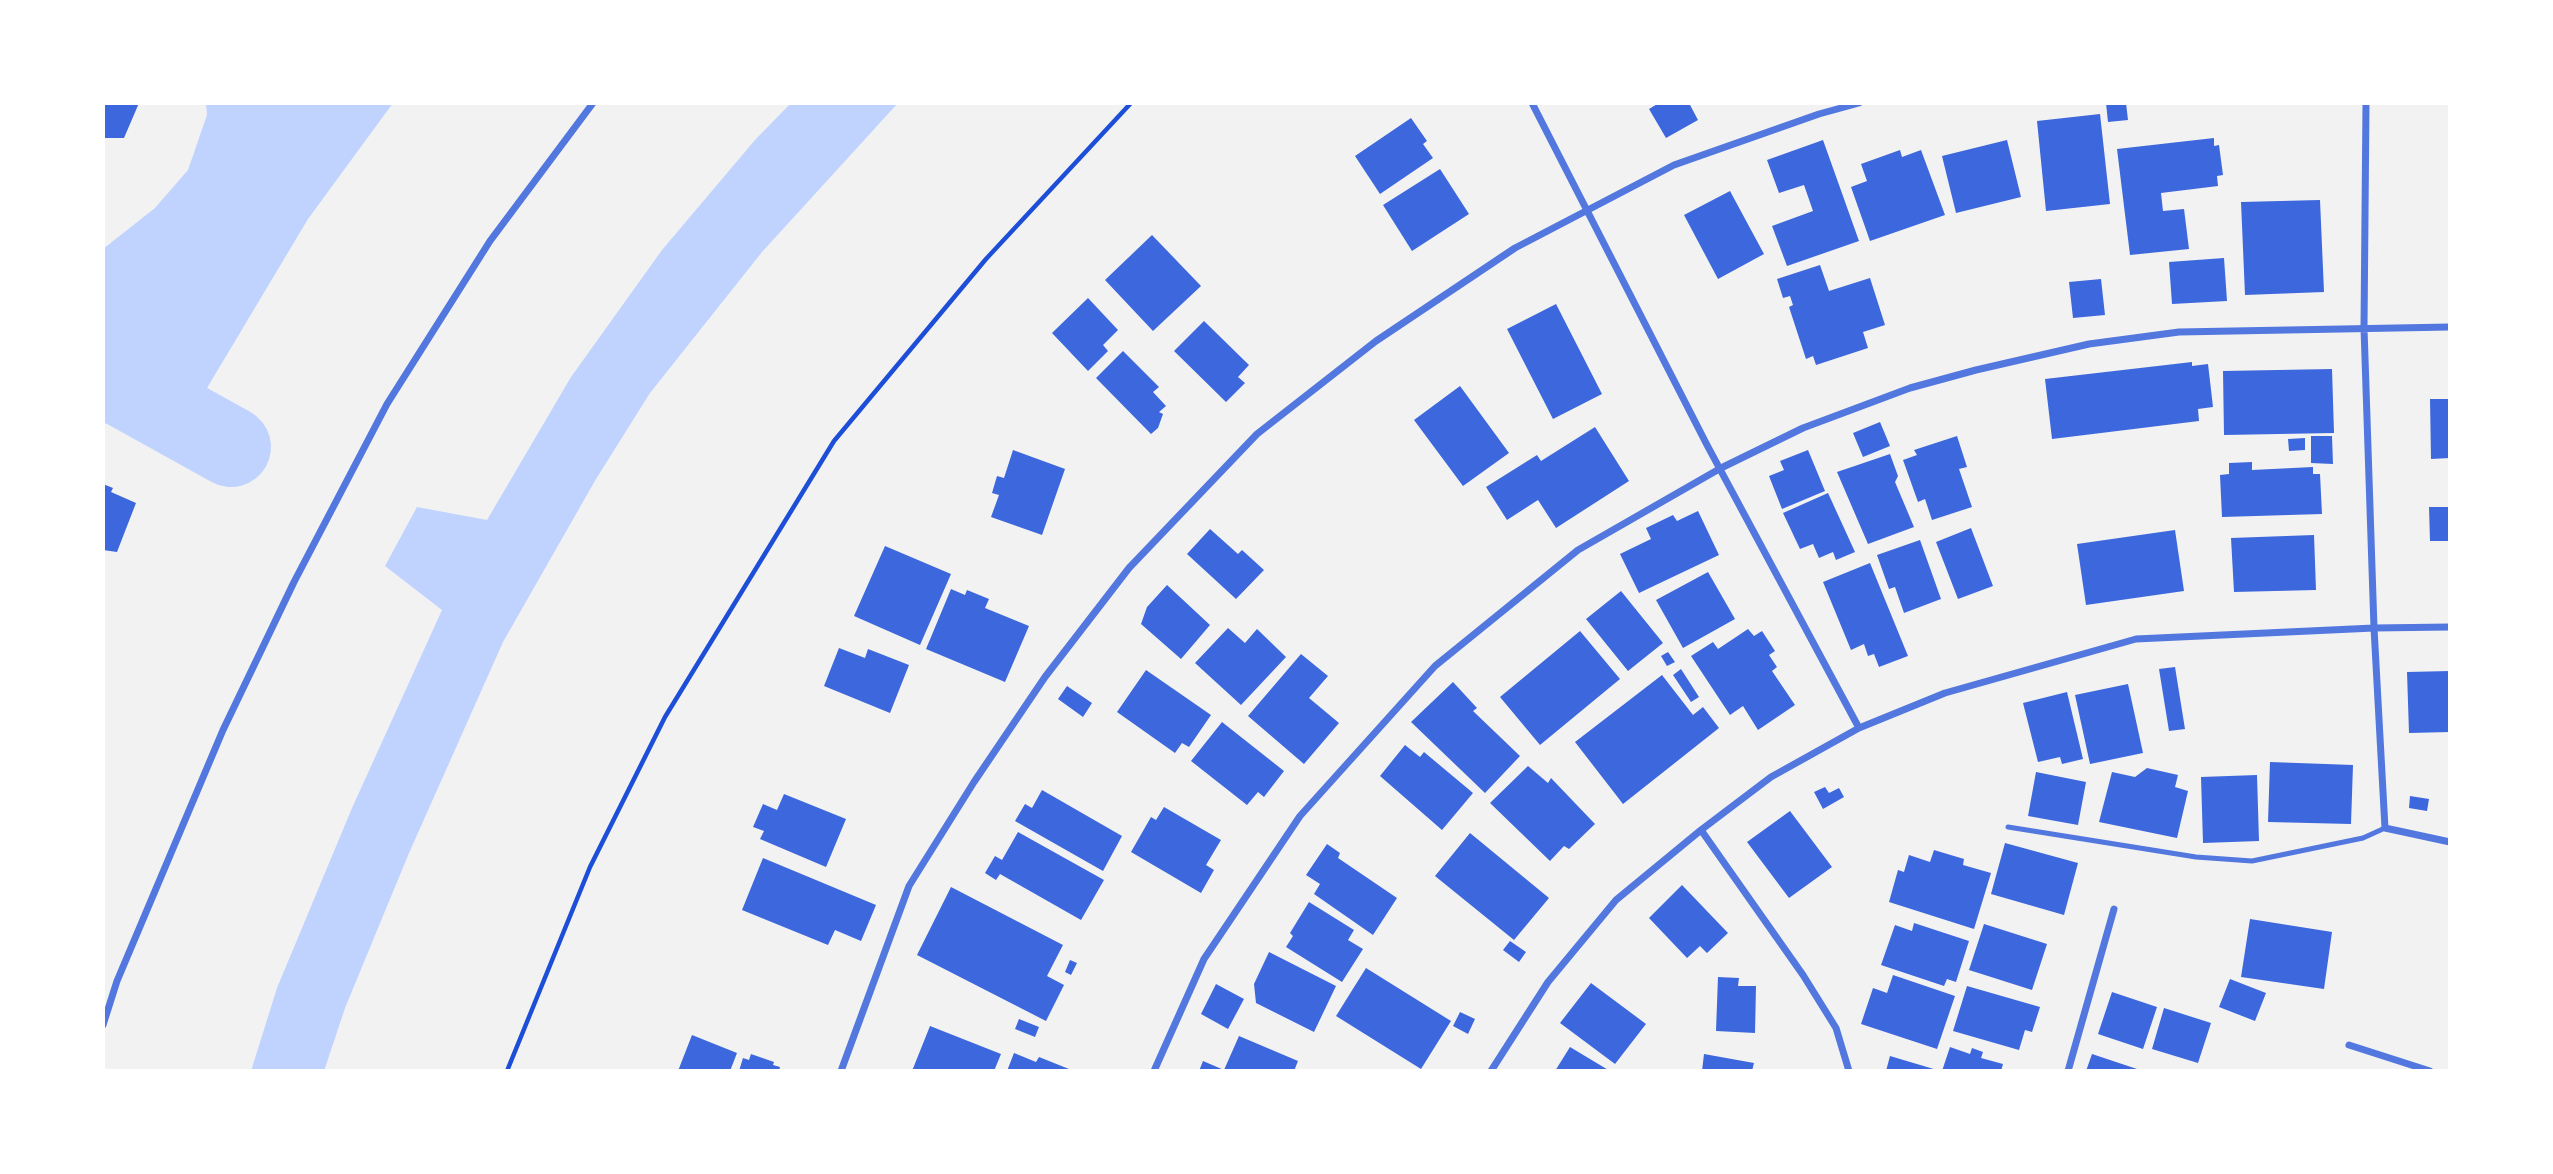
<!DOCTYPE html>
<html>
<head>
<meta charset="utf-8">
<style>
  body { margin:0 }
  #map { position:relative; width:2553px; height:1174px; overflow:hidden; background:#f2f2f2; font-family:"Asap Condensed",sans-serif }
  canvas { display:block }
  .frame { position:absolute; inset:0; border:105px solid #fff; pointer-events:none }
</style>
</head>
<body>
<div id="map">
<canvas width="2553" height="1174"></canvas>
<div class="frame"></div>
</div>
<script>
const ctx = document.querySelector('canvas').getContext('2d');
ctx.lineJoin = 'round';
function fillPath(path, color) {
  ctx.fillStyle = color;
  ctx.fill(path, 'evenodd');
}
function toPath(rows) {
  const path = new Path2D();
  for (const r of rows) {
    path.moveTo(r[0], r[1]);
    for (let i = 2; i < r.length; i += 2) path.lineTo(r[i], r[i + 1]);
  }
  return path;
}
function strokePath(path, color, width, dash) {
  ctx.strokeStyle = color;
  ctx.lineWidth = width;
  ctx.lineCap = dash ? 'butt' : 'round';
  ctx.setLineDash(dash || []);
  ctx.stroke(path);
}
const water = toPath([
  [206,103,393,103,308,219,204,393,215,405,237,415,211,469,103,413,103,249,155,208,188,170,207,115],
  [791,103,898,103,762,252,650,393,596,479,503,642,409,853,345,1008,324,1071,251,1071,277,988,352,808,442,610,385,566,417,507,487,520,571,377,662,250,755,140]
]);
const river = toPath([
  [103,381,123,387,231,447]
]);
const building = toPath([
  [103,103,139,103,124,138,103,138],
  [1659,103,1689,103,1698,120,1666,138,1649,109],
  [2106,103,2126,103,2128,120,2108,122],
  [2100,114,2110,204,2046,211,2037,121],
  [1411,118,1427,141,1423,144,1433,158,1380,194,1355,156],
  [2214,138,2214,146,2219,145,2223,175,2217,176,2218,186,2161,193,2163,211,2184,209,2189,249,2130,255,2117,149],
  [1823,140,1859,241,1787,266,1772,226,1813,211,1804,185,1779,193,1767,160],
  [2007,140,2021,197,1956,213,1942,156],
  [1900,150,1902,157,1921,150,1945,215,1870,241,1851,187,1867,181,1861,164],
  [1440,169,1469,214,1412,251,1383,205],
  [1730,191,1764,254,1718,279,1684,215],
  [2320,200,2324,292,2245,295,2241,202],
  [1152,235,1201,286,1153,331,1105,280],
  [2224,258,2227,301,2172,304,2169,262],
  [1820,265,1829,291,1870,278,1885,325,1863,332,1868,348,1816,365,1813,356,1806,359,1789,307,1793,305,1790,296,1783,298,1777,279],
  [2101,279,2105,315,2073,318,2069,282],
  [1088,298,1118,330,1103,345,1108,351,1088,371,1052,333],
  [1556,304,1602,394,1553,419,1507,329],
  [1204,321,1249,365,1238,377,1245,383,1226,402,1174,351],
  [1123,351,1159,387,1153,392,1166,406,1159,412,1163,414,1158,428,1151,434,1096,378],
  [2192,362,2192,366,2208,364,2213,407,2198,409,2199,421,2052,439,2045,379],
  [2332,369,2334,433,2224,435,2223,371],
  [1460,386,1509,453,1463,486,1414,420],
  [2430,399,2450,399,2450,458,2431,459],
  [1880,422,1890,446,1863,457,1853,433],
  [1595,427,1629,481,1556,528,1538,500,1507,520,1486,487,1537,455,1541,461],
  [1957,436,1967,467,1959,469,1972,507,1932,520,1925,499,1918,502,1903,460,1917,455,1914,450],
  [2311,436,2332,436,2333,464,2311,463],
  [2305,438,2305,450,2289,451,2288,439],
  [1013,450,1065,469,1042,535,991,517,999,495,992,493,997,476,1004,478],
  [1808,450,1825,491,1782,509,1769,476,1784,470,1780,461],
  [1890,454,1898,476,1895,482,1914,527,1868,544,1837,472],
  [2252,462,2252,470,2313,467,2313,474,2320,474,2322,514,2222,517,2220,475,2229,474,2229,463],
  [103,484,113,488,111,492,136,503,117,552,103,550],
  [1828,493,1855,552,1836,560,1833,552,1819,558,1813,544,1800,549,1783,513],
  [2429,507,2450,507,2450,541,2430,541],
  [1698,511,1719,555,1639,593,1620,554,1651,539,1646,528,1673,515,1677,521],
  [1971,528,1993,586,1958,599,1936,542],
  [1210,529,1238,554,1242,550,1264,570,1236,599,1187,554],
  [2175,530,2184,591,2086,605,2077,544],
  [2314,535,2316,590,2234,592,2231,538],
  [1920,540,1941,599,1904,613,1895,587,1889,589,1877,555],
  [885,546,951,574,920,645,854,616],
  [1870,563,1908,656,1879,667,1874,654,1868,656,1864,644,1851,650,1823,582],
  [1708,572,1735,619,1683,648,1656,600],
  [1167,585,1210,625,1181,659,1141,624,1147,607],
  [951,589,965,595,967,590,989,599,985,608,1029,626,1005,682,926,649],
  [1621,591,1663,643,1628,671,1586,619],
  [1228,628,1245,643,1257,629,1286,657,1241,705,1195,663],
  [1748,629,1754,636,1762,631,1775,651,1769,655,1777,667,1772,671,1795,705,1758,730,1743,706,1730,715,1691,656,1713,642,1718,649],
  [1580,631,1620,679,1540,745,1500,697],
  [839,648,865,658,868,649,909,665,890,713,824,686],
  [1668,652,1675,662,1667,666,1661,656],
  [1301,654,1328,676,1309,698,1339,723,1304,764,1248,716],
  [2175,667,2185,729,2169,731,2159,669],
  [1681,669,1699,697,1691,702,1673,675],
  [1146,670,1211,715,1189,747,1182,743,1175,753,1117,712],
  [2450,671,2450,732,2409,733,2407,672],
  [1662,675,1693,715,1703,707,1719,728,1623,804,1575,742],
  [1453,682,1477,708,1473,711,1520,756,1485,793,1411,722],
  [2128,684,2143,753,2090,764,2075,695],
  [1067,686,1092,703,1083,717,1058,699],
  [2067,692,2083,759,2062,764,2060,757,2038,762,2023,703],
  [1222,722,1284,771,1264,797,1258,792,1247,805,1191,761],
  [1405,745,1420,757,1424,752,1473,793,1442,830,1380,776],
  [2270,762,2353,765,2351,824,2268,822],
  [1528,766,1548,783,1551,778,1595,824,1569,849,1564,846,1550,861,1490,803],
  [2147,768,2178,775,2175,787,2188,791,2177,838,2099,822,2112,772,2135,777],
  [2036,772,2086,782,2078,825,2028,816],
  [2257,775,2259,841,2203,843,2201,777],
  [1825,787,1829,793,1839,788,1844,797,1823,809,1814,792],
  [1042,790,1122,836,1103,871,1015,821,1025,804,1032,808],
  [784,794,846,819,826,867,760,839,764,831,753,827,763,804,777,810],
  [2410,796,2429,799,2427,811,2409,808],
  [1164,807,1221,840,1206,865,1214,870,1201,893,1131,852,1151,817,1156,820],
  [1790,811,1832,867,1789,898,1747,842],
  [1018,832,1104,880,1081,920,1000,874,996,880,985,873,995,856,1002,860],
  [1470,833,1549,898,1514,940,1435,876],
  [2005,843,2078,863,2064,915,1991,894],
  [1327,844,1340,853,1338,858,1397,898,1373,935,1314,894,1320,884,1306,875],
  [1934,850,1964,859,1963,865,1991,873,1974,929,1889,902,1898,870,1904,872,1909,855,1930,862],
  [763,858,876,905,861,941,835,930,828,945,742,910],
  [1682,885,1728,933,1707,953,1700,946,1687,958,1649,918],
  [951,887,1063,945,1047,976,1064,985,1046,1021,917,955],
  [1309,902,1354,930,1348,940,1363,949,1342,982,1286,947,1293,936,1290,933],
  [2250,919,2332,932,2324,989,2241,977],
  [1914,923,1969,941,1956,982,1947,979,1944,986,1881,965,1895,925,1912,931],
  [1984,924,2047,944,2032,990,1969,970],
  [1510,941,1526,952,1519,962,1503,950],
  [1269,952,1336,986,1314,1032,1256,1003,1254,984],
  [1070,960,1077,963,1071,975,1065,972],
  [1366,968,1451,1021,1421,1069,1336,1016],
  [1893,975,1955,996,1937,1049,1861,1024,1873,988,1887,993],
  [1718,977,1739,978,1738,986,1756,986,1755,1033,1716,1031],
  [2230,979,2266,993,2255,1021,2219,1007],
  [1591,983,1646,1024,1615,1064,1560,1023],
  [1216,984,1244,999,1228,1029,1201,1014],
  [1967,986,2040,1007,2032,1032,2025,1030,2019,1050,1953,1031],
  [2112,992,2157,1007,2143,1049,2098,1034],
  [2164,1008,2211,1023,2198,1063,2152,1049],
  [1460,1012,1475,1019,1468,1034,1453,1026],
  [1019,1019,1039,1027,1035,1037,1015,1029],
  [930,1026,1001,1054,994,1071,912,1071],
  [692,1035,737,1053,730,1071,678,1071],
  [1239,1036,1298,1061,1294,1071,1199,1071,1203,1061,1224,1070],
  [1570,1047,1610,1071,1555,1071],
  [1950,1047,1970,1054,1972,1048,1983,1052,1981,1058,2003,1064,2001,1071,1942,1071],
  [1014,1053,1036,1062,1039,1057,1074,1071,1007,1071],
  [751,1054,774,1062,773,1065,780,1067,779,1071,739,1071,743,1058,749,1060],
  [1704,1054,1754,1063,1752,1071,1702,1071],
  [2092,1054,2140,1070,2140,1071,2086,1071],
  [1890,1056,1937,1070,1937,1071,1886,1071]
]);
const path = toPath([
  [507,1071,590,867,665,717,834,441,986,259,1131,103]
]);
const service = toPath([
  [2008,827,2196,857,2252,861,2363,838,2385,828]
]);
const minor = toPath([
  [1532,103,1707,445,1859,728],
  [2366,103,2364,328,2374,628,2385,828,2450,842],
  [1701,830,1803,975,1836,1028,1849,1071],
  [103,1025,117,981,223,730,294,582,387,404,490,241,593,103],
  [2349,1045,2430,1071],
  [841,1071,909,886,974,782,1045,677,1129,568,1257,434,1376,341,1515,248,1674,165,1819,114,1859,103],
  [1154,1071,1204,959,1300,816,1435,666,1578,550,1721,468,1803,428,1910,388,1976,370,2089,344,2179,332,2450,327],
  [1491,1071,1548,982,1616,900,1701,830,1771,777,1859,728,1945,693,2136,639,2374,628,2450,627],
  [2068,1071,2114,909]
]);
fillPath(water, '#bfd3fe');
strokePath(river, '#bfd3fe', 80);
fillPath(building, '#3d67dc');
strokePath(path, '#1d4ed8', 4.5);
strokePath(service, '#5277de', 5);
strokePath(minor, '#5277de', 7);
</script>
</body>
</html>
